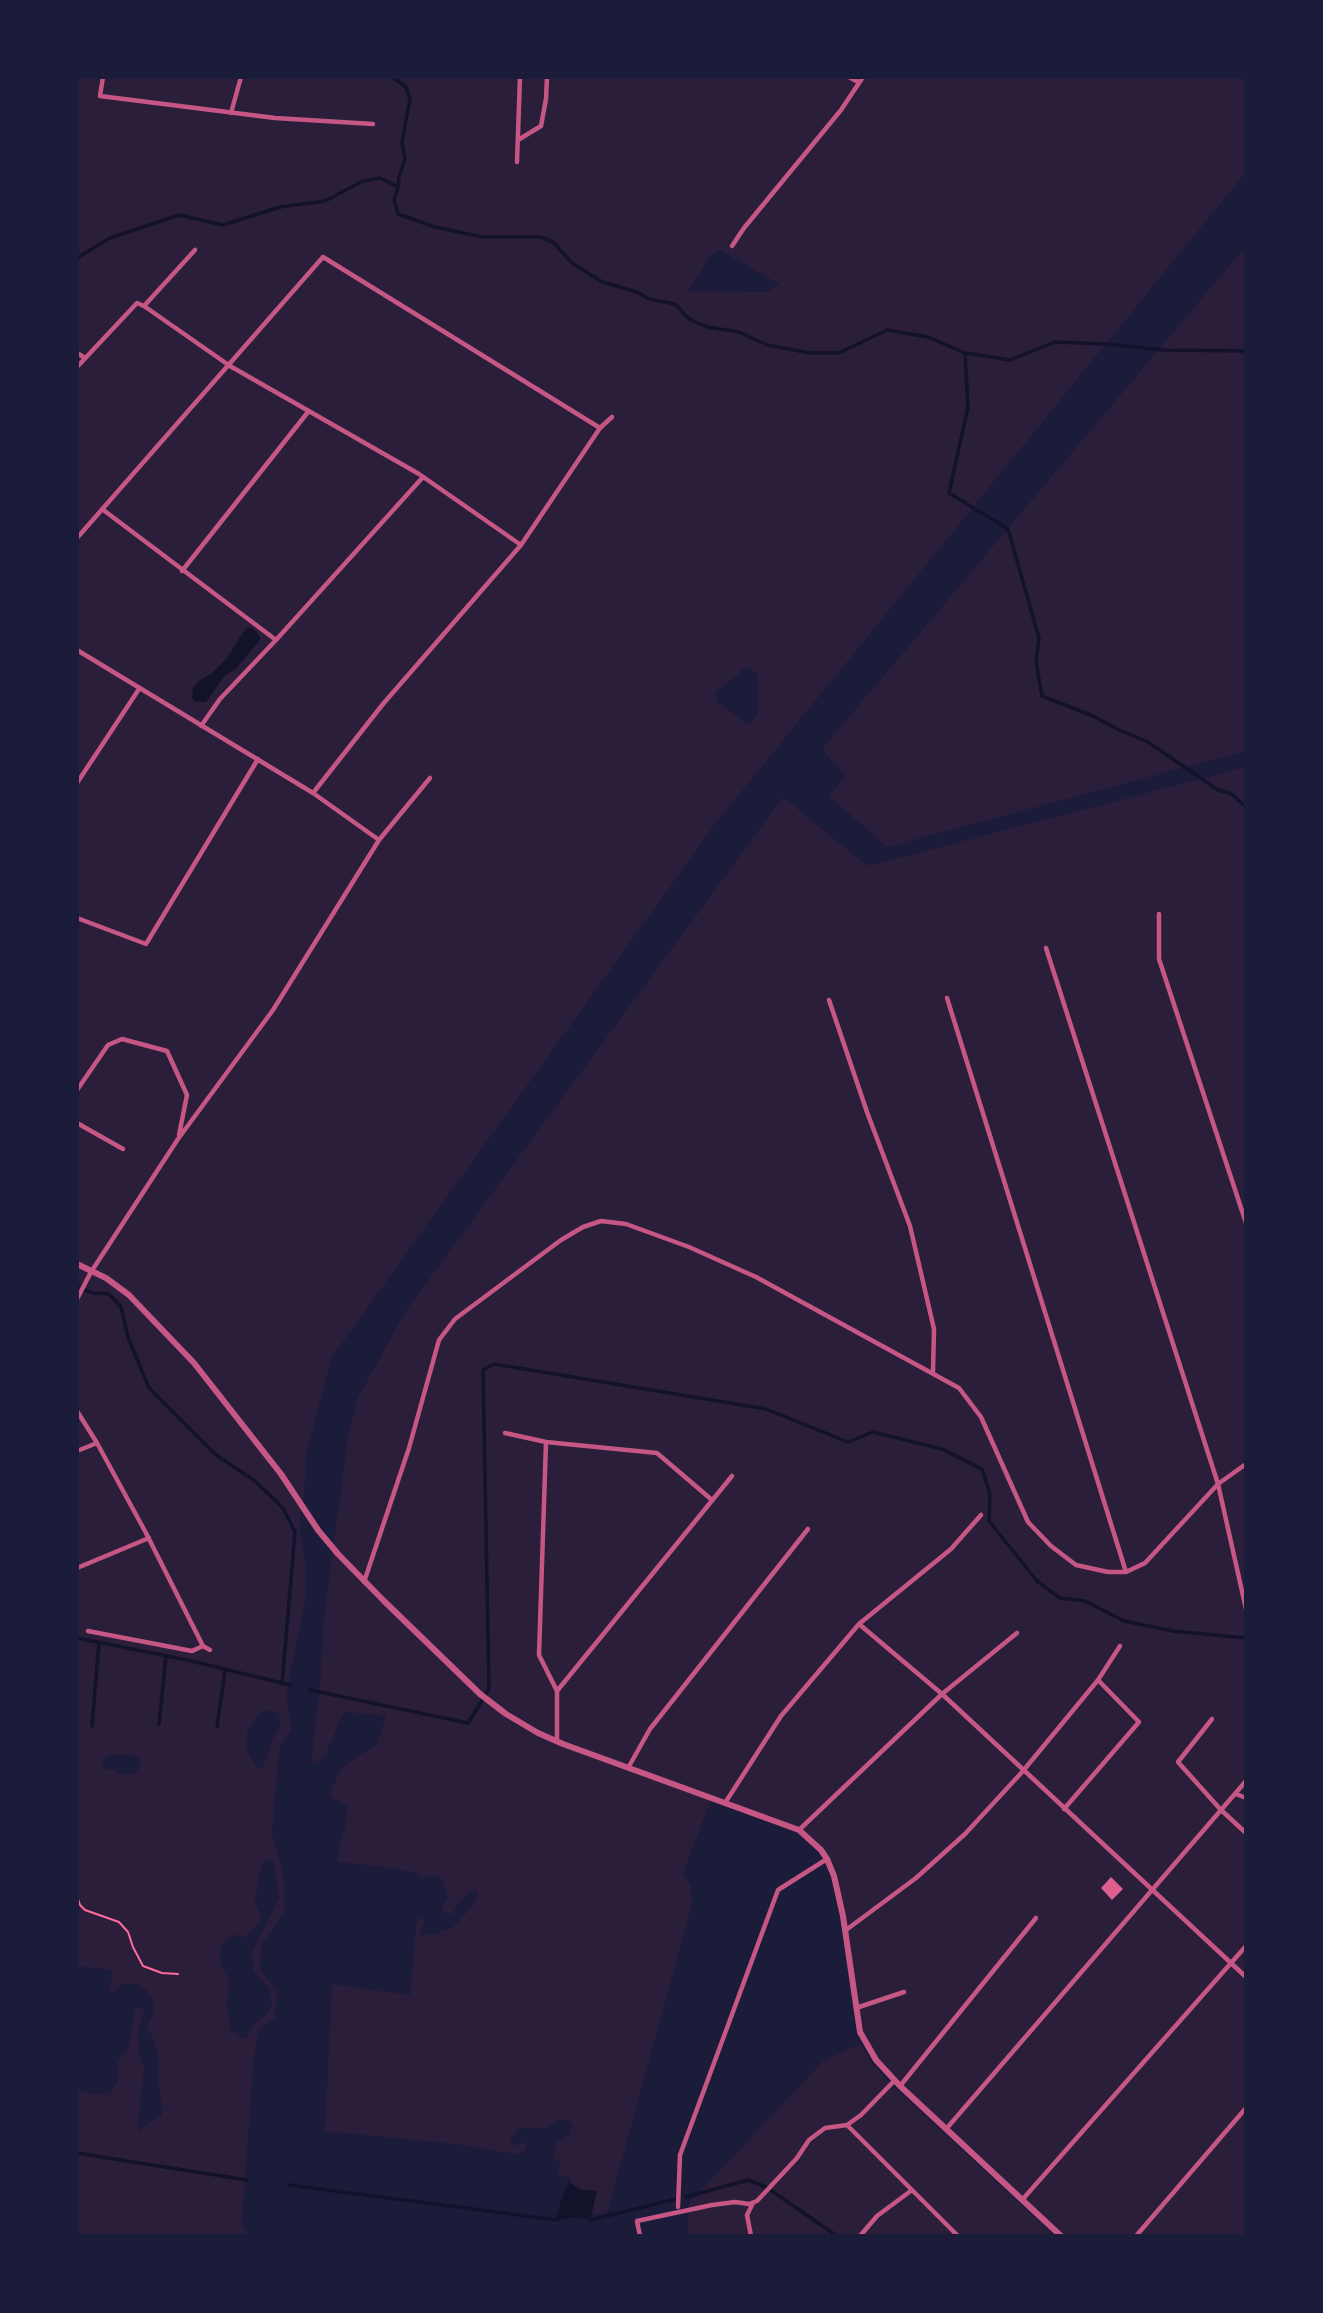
<!DOCTYPE html>
<html>
<head>
<meta charset="utf-8">
<style>
  body { margin:0 }
  #map { position:relative; width:1323px; height:2313px; overflow:hidden; background:#1b1b3a; font-family:"Exo 2",sans-serif }
  canvas { display:block }
  .frame { position:absolute; inset:0; border:79px solid #1b1b3a; pointer-events:none }
</style>
</head>
<body>
<div id="map">
<canvas width="1323" height="2313"></canvas>
<div class="frame"></div>
</div>
<script>
const ctx = document.querySelector('canvas').getContext('2d');
ctx.lineJoin = 'round';
function fillPath(path, color) {
  ctx.fillStyle = color;
  ctx.fill(path, 'evenodd');
}
function toPath(rows) {
  const path = new Path2D();
  for (const r of rows) {
    path.moveTo(r[0], r[1]);
    for (let i = 2; i < r.length; i += 2) path.lineTo(r[i], r[i + 1]);
  }
  return path;
}
function strokePath(path, color, width, dash) {
  ctx.strokeStyle = color;
  ctx.lineWidth = width;
  ctx.lineCap = dash ? 'butt' : 'round';
  ctx.setLineDash(dash || []);
  ctx.stroke(path);
}
const green = toPath([
  [77,77,1246,77,1246,172,715,824,332,1357,306,1454,304,1500,300,1507,300,1531,306,1571,305,1603,286,1694,292,1730,279,1749,272,1833,283,1873,285,1910,261,1946,260,1969,277,1990,275,2018,259,2029,254,2055,242,2225,248,2236,77,2236,77,2089,97,2095,110,2093,118,2079,118,2062,129,2046,135,2006,145,2011,138,2030,139,2052,144,2068,138,2128,140,2131,149,2122,162,2115,162,2106,159,2089,158,2054,152,2036,146,2026,154,2013,152,1998,147,1991,136,1984,124,1983,112,1993,109,1987,113,1976,112,1970,77,1966,77,1299,79,1293,77,1293],
  [720,250,779,284,768,292,688,291,710,256],
  [750,668,758,675,758,712,751,723,746,724,717,701,716,692,744,669],
  [266,1710,274,1711,279,1714,281,1724,271,1742,267,1759,260,1769,256,1767,247,1750,247,1732,257,1715],
  [112,1755,133,1755,140,1758,141,1765,136,1772,127,1775,120,1774,115,1770,107,1770,102,1766,105,1758],
  [273,1860,280,1897,252,1951,253,1971,270,1989,272,2004,267,2014,253,2026,247,2037,240,2038,238,2033,231,2033,227,2007,229,1979,221,1967,220,1952,223,1943,235,1934,241,1938,247,1935,260,1921,261,1916,254,1900,258,1888,259,1874,264,1862],
  [1246,246,1246,751,887,847,829,796,845,776,822,749],
  [1246,767,1246,2236,1062,2236,876,2060,860,2032,847,1941,826,1857,797,1829,711,1800,683,1874,691,1887,692,1904,608,2210,601,2214,592,2213,596,2191,582,2190,570,2183,571,2178,558,2176,560,2161,553,2160,557,2142,569,2135,573,2125,567,2120,559,2119,546,2128,518,2128,510,2141,513,2146,525,2142,527,2147,520,2155,463,2145,325,2131,332,1984,410,1995,417,1916,425,1921,419,1935,437,1935,441,1931,452,1928,463,1917,479,1894,474,1889,458,1904,452,1914,444,1913,442,1907,448,1897,441,1878,431,1876,421,1880,421,1874,392,1868,338,1862,339,1847,345,1831,347,1806,330,1797,332,1788,341,1769,357,1756,376,1746,386,1716,344,1712,325,1755,316,1764,311,1762,321,1676,323,1625,348,1436,358,1398,405,1312,783,797,868,866],
  [860,2044,872,2063,891,2084,1055,2236,688,2236,689,2203,824,2060]
]);
const water = toPath([
  [251,627,260,636,260,640,235,670,225,675,206,702,195,702,192,698,193,688,200,680,211,674,227,658,242,634,247,628],
  [570,2183,582,2190,597,2191,590,2220,574,2217,555,2221,564,2192]
]);
const stream = toPath([
  [392,77,406,87,410,98,402,143,405,159,399,177,398,187],
  [77,258,110,238,179,215,223,225,280,207,325,201,363,181,380,178,398,187,394,200,398,214,435,227,482,237,540,237,553,242,572,263,602,282,637,292,649,299,675,304,689,319,707,327,739,332,767,345,810,353,839,353,887,330,928,337,965,353,1010,360,1055,342,1104,344,1164,350,1246,351],
  [965,353,968,407,949,493,1008,529,1039,638,1036,661,1042,696,1093,716,1119,730,1148,742,1218,790,1230,793,1244,805,1246,803],
  [77,1287,93,1293,109,1294,121,1307,128,1337,149,1388,216,1455,255,1481,283,1508,295,1532,282,1684],
  [77,1638,187,1660,290,1685],
  [310,1690,468,1723,489,1689,483,1370,494,1364,766,1409,848,1442,873,1432,942,1449,982,1469,990,1494,989,1521,1037,1581,1060,1598,1085,1601,1124,1621,1173,1631,1246,1638],
  [159,1724,166,1656],
  [92,1726,99,1642],
  [217,1727,225,1671],
  [77,2153,247,2180],
  [289,2185,557,2220],
  [772,2191,837,2236],
  [686,2197,748,2180,766,2187],
  [588,2216,590,2220,676,2199]
]);
const building = toPath([
  [1111,1877,1123,1889,1112,1900,1101,1888]
]);
const path = toPath([
  [77,1839,77,1879],
  [77,1896,80,1905,85,1910,119,1922,128,1932,133,1947,143,1966,162,1973,178,1974]
]);
const minor = toPath([
  [103,77,100,96,275,118,373,124],
  [849,77,858,82],
  [231,113,241,77],
  [518,140,541,126,546,99,547,77],
  [517,162,520,77],
  [732,246,744,228,841,110,863,77],
  [144,306,195,250],
  [77,353,85,358],
  [77,367,137,303,144,306,230,366,419,474,521,545],
  [102,509,276,640,423,477],
  [77,538,323,257,600,428],
  [182,571,308,412],
  [77,650,313,793,379,840],
  [201,726,220,699,276,640],
  [77,783,139,689],
  [313,793,383,704,521,545,600,428,612,417],
  [1159,914,1159,959,1246,1223],
  [77,918,146,944,258,759],
  [1046,948,1218,1484,1246,1609],
  [947,998,1126,1572],
  [829,1000,867,1112,910,1226,934,1329,933,1372],
  [77,1090,108,1045,122,1039,167,1051,187,1095,179,1135],
  [77,1123,123,1149],
  [77,1299,91,1272,178,1139,273,1010,379,840,430,778],
  [77,1411,97,1443,146,1533,203,1646,192,1651,88,1631],
  [505,1433,546,1442,657,1453,712,1500],
  [546,1442,539,1655,557,1691,557,1741],
  [77,1451,97,1443],
  [77,1568,149,1538],
  [364,1582,409,1448,439,1340,455,1319,561,1240,583,1227,601,1221,626,1224,689,1247,756,1277,959,1388,981,1417,1028,1522,1051,1546,1076,1565,1108,1572,1126,1572,1145,1563,1218,1484,1246,1464],
  [859,1624,942,1694,1246,1977],
  [203,1646,210,1650],
  [557,1691,732,1476],
  [1212,1719,1178,1762,1221,1810,1246,1833],
  [628,1768,650,1729,808,1529],
  [1236,1794,1246,1798],
  [725,1803,781,1716,859,1624,951,1549,981,1515],
  [1064,1809,1139,1722,1098,1680],
  [799,1830,942,1694,1017,1633],
  [846,1930,916,1878,965,1834,1023,1771,1098,1680,1120,1646],
  [856,2008,904,1992],
  [900,2086,1036,1918],
  [847,2125,958,2236],
  [947,2128,1246,1781],
  [1022,2200,1246,1946],
  [678,2207,680,2155,778,1890,827,1859],
  [640,2236,637,2221,712,2205,735,2202,749,2204,757,2201,797,2158,809,2140,825,2128,847,2125,861,2115,895,2080],
  [751,2236,747,2215,753,2203],
  [860,2236,877,2216,912,2190],
  [1136,2236,1246,2108]
]);
const tertiary = toPath([
  [77,1264,106,1278,129,1295,194,1363,281,1474,318,1530,338,1554,384,1601,480,1694,506,1714,538,1733,563,1744,799,1830,821,1850,827,1859,834,1876,843,1916,860,2032,876,2060,900,2086,1061,2236]
]);
fillPath(green, '#2a1e3b');
fillPath(water, '#12122b');
strokePath(stream, '#12122b', 3.5);
fillPath(building, '#dd5f8e');
strokePath(path, '#ff6b9d', 2);
strokePath(minor, '#c65784', 4.5);
strokePath(tertiary, '#c65784', 6);
</script>
</body>
</html>
